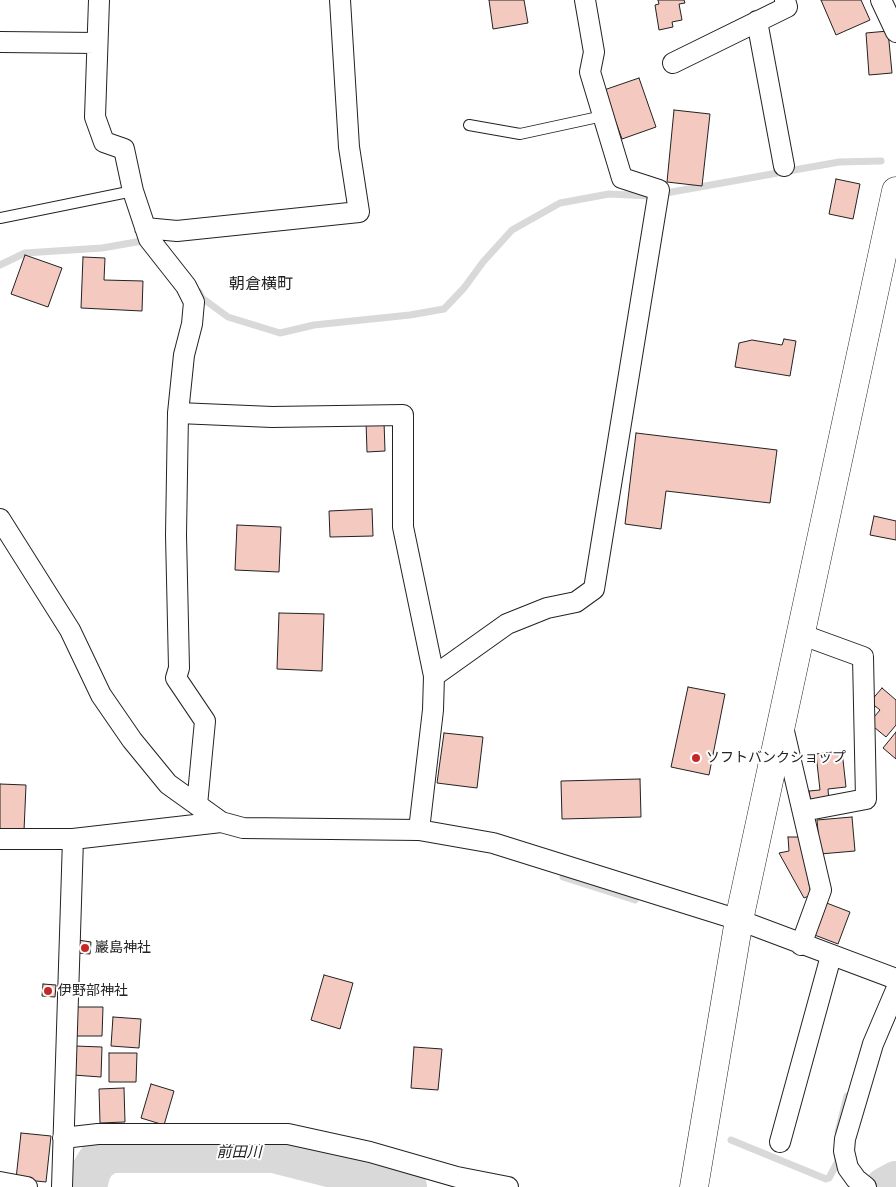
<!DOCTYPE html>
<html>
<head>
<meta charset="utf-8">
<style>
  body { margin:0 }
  canvas { display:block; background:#fff }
</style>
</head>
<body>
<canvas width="896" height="1187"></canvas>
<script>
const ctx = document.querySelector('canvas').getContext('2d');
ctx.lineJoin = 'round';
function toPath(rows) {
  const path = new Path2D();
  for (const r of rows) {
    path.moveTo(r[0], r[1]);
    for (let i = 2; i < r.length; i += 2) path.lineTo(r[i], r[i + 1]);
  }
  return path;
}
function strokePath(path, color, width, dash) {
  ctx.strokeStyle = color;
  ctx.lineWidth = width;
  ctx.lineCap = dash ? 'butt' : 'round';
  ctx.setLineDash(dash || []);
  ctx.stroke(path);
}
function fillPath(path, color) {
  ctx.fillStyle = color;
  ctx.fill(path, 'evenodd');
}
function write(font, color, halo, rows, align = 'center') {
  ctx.font = font + ' "DM Sans","Noto Sans JP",sans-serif';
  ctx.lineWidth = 4;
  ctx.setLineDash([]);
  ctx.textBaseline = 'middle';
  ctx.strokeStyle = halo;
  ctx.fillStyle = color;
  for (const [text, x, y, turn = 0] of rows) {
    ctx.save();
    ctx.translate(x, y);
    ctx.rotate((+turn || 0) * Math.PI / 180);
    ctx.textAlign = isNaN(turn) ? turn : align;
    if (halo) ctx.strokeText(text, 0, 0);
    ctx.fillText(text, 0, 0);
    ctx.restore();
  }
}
const stream = toPath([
  [666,193,839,162,881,161],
  [0,265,25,253,102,248,142,241],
  [199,292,202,298,228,317,280,333,314,325,410,315,444,309,464,288,483,262,512,230,560,203,609,194,650,196],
  [563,877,635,900],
  [838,1132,847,1096],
  [731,1140,826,1179,829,1178,838,1161,837,1155]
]);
const river = toPath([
  [87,1187,91,1171,97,1161,110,1153,274,1153,407,1187],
  [885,1187,896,1181]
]);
const building = toPath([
  [489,0,524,0,528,23,493,29,489,0],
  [658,0,684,0,685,3,679,4,682,20,672,22,673,27,659,30,655,5,659,4,658,0],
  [821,0,861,0,870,20,836,35,821,0],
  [888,31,892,73,869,75,866,33,888,31],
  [639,78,656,127,622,139,604,90,639,78],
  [674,110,710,114,702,186,667,182,674,110],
  [836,179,860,184,853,219,829,214,836,179],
  [25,255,62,268,48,307,11,294,25,255],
  [83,257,105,258,104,280,143,281,142,311,81,308,83,257],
  [784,339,796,341,790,376,735,367,739,343,752,340,782,345,784,339],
  [366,421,384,421,385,451,367,452,366,421],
  [636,433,777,450,770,503,666,491,661,529,625,524,636,433],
  [372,509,373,536,330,537,329,511,372,509],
  [874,516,896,521,896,540,870,535,874,516],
  [237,525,281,527,279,572,235,570,237,525],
  [279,613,324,614,322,671,277,669,279,613],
  [688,687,725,694,709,775,671,767,688,687],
  [882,688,896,700,896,725,886,737,869,723,880,710,870,702,882,688],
  [896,732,896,759,883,748,896,732],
  [444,733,483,737,477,788,437,783,444,733],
  [842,751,846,787,828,789,829,802,811,804,809,791,820,790,816,754,842,751],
  [640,779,641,817,562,819,561,781,640,779],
  [0,784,26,785,24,831,0,830,0,784],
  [852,817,855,851,820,854,817,820,852,817],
  [788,837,801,837,811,895,804,898,779,853,789,851,788,837],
  [824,902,850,912,838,944,812,934,824,902],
  [78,940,91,942,90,954,77,953,78,940],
  [324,975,353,983,340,1029,311,1020,324,975],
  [43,984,56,985,55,997,42,996,43,984],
  [75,1007,103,1007,102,1036,74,1036,75,1007],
  [113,1017,141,1019,139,1048,111,1046,113,1017],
  [75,1046,102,1047,101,1077,73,1075,75,1046],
  [414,1047,442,1049,438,1090,411,1088,414,1047],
  [109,1053,137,1053,136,1082,109,1082,109,1053],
  [151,1084,174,1091,164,1125,141,1118,151,1084],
  [124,1088,125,1122,100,1123,99,1089,124,1088],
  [21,1133,51,1136,46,1182,16,1179,21,1133]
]);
const lane = toPath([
  [469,125,520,134,603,116],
  [0,218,133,191]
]);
const street = toPath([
  [99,0,95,117,104,142,124,149,133,191,149,239,186,286,194,302,192,324,184,355,178,413,176,535,179,668,176,678,205,721,197,805],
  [881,0,896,32],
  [757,21,784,166],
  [0,42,97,43],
  [673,63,787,7,785,0],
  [145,228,177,231,359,212,349,147,340,0],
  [178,413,272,417,403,415,403,527,434,676,433,710,419,830],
  [0,519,70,630,101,695,132,740,168,784,221,822,243,828,419,830,493,843,739,920,896,979],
  [800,634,863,657,866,799,803,811],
  [434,676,507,624,547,608,576,602,594,589,659,190,622,178,590,72,594,52,585,0],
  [783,727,821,890,801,945],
  [0,839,73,839,221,822],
  [63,1138,98,1134,288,1134,370,1152,457,1177,508,1187],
  [780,1142,831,956],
  [0,1182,27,1187],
  [62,1187,73,839],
  [866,1187,856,1179,848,1168,844,1151,845,1139,873,1044,896,990]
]);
const secondary = toPath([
  [694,1187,739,920,896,191]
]);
const markers = [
  [696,758,5,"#c62828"],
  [85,948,5,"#c62828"],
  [48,991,5,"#c62828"]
];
const poiNames = [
  ["ソフトバンクショップ",706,758],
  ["巖島神社",95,948],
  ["伊野部神社",58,991]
];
const waterNames = [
  ["前田川",239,1153]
];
const quarterNames = [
  ["朝倉横町",261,285]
];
strokePath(stream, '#d9d9d9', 7);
strokePath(river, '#d9d9d9', 40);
fillPath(building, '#f3c9c0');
strokePath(building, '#222', 1);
strokePath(lane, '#222', 12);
strokePath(street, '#222', 22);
strokePath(secondary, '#222', 29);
strokePath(lane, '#fff', 10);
strokePath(street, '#fff', 20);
strokePath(secondary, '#fff', 28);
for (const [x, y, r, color] of markers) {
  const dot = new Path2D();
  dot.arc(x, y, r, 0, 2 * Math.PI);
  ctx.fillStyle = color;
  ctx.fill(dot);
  strokePath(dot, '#fff', 2);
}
write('14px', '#222', '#fff', poiNames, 'left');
write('italic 15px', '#222', '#fff', waterNames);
write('16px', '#222', '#fff', quarterNames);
</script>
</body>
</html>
